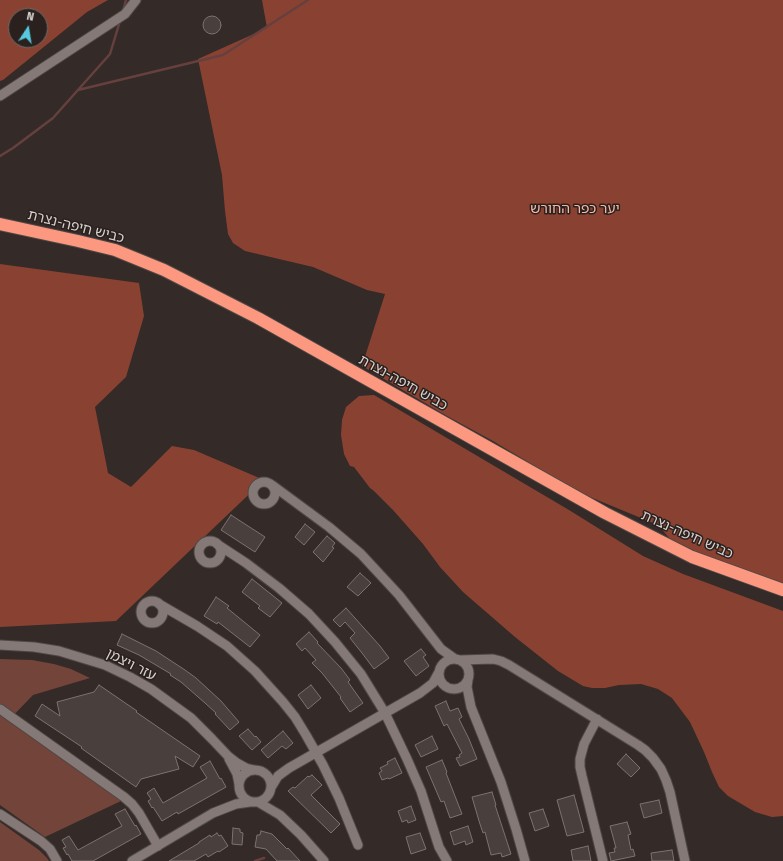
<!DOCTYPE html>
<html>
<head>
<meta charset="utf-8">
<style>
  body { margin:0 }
  #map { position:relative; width:783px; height:861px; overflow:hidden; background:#342a28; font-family:"Fira Sans",sans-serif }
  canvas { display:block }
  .north { position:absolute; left:8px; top:8px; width:40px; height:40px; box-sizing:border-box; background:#2a211e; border:1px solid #6f6764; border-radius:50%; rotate:12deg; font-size:11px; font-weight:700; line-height:16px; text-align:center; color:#d6d0ce }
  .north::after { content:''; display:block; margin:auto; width:14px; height:18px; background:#56c9e1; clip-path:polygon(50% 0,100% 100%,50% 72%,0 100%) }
</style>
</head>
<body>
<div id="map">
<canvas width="783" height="861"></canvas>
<div class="north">N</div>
</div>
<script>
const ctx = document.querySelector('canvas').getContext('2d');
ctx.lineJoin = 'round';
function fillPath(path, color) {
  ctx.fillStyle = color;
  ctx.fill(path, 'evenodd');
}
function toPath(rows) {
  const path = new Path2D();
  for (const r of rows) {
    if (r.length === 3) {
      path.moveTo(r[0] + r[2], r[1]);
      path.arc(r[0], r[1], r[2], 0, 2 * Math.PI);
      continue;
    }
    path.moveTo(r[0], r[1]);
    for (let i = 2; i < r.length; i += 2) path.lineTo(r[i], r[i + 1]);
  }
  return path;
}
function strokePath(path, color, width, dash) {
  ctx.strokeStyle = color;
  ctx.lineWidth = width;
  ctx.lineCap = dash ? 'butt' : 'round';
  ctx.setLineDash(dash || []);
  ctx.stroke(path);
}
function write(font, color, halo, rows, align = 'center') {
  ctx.font = font + ' "Fira Sans","Noto Sans Hebrew",sans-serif';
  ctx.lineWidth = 3;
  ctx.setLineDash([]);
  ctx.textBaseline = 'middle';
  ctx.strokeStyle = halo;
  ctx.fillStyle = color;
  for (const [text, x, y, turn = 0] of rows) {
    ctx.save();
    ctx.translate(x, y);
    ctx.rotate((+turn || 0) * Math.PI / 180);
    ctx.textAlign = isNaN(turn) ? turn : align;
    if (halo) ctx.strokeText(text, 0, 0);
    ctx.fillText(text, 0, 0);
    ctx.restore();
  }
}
const green = toPath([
  [0,659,32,660,54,664,71,669,90,678,33,695,10,719,108,789,121,801,45,837,0,805],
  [0,822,39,850,47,858,49,861,0,861]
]);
const forest = toPath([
  [0,0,108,0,87,12,3,80,0,81],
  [16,16,40,16,40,40,16,40],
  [262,0,783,0,783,586,731,567,685,547,671,540,658,525,578,492,493,441,447,416,362,366,385,294,367,290,313,267,245,251,233,243,228,234,225,211,222,175,198,59,267,28],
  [0,264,139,283,144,316,126,377,95,407,108,473,131,487,172,446,194,450,264,480,116,621,0,627],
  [374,395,569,510,643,556,683,574,783,611,783,816,772,817,755,812,728,796,719,787,712,772,704,752,690,722,672,698,658,689,641,684,619,685,605,688,592,688,583,686,558,671,515,637,463,592,440,567,423,544,393,510,374,491,370,488,354,467,350,466,344,454,341,435,342,420,346,407,359,396]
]);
const stream = toPath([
  [123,11,126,0],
  [78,90,223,55,308,0],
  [0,156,13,148,53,118,110,54,120,21],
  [255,861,264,858]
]);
const building = toPath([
  [212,25,9],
  [231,515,265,537,255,552,221,530,231,515],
  [305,524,315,532,304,545,295,537,305,524],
  [327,536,335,543,332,547,334,548,323,562,313,552,327,536],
  [360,573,371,583,358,596,347,587,360,573],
  [252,579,282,603,270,617,258,608,260,606,242,592,252,579],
  [216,597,229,606,227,608,260,635,250,647,218,622,217,624,204,616,216,597],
  [346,608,380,646,389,658,374,669,362,653,350,638,355,633,345,622,340,627,333,620,346,608],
  [309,632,318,642,317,643,341,668,350,680,348,682,363,703,350,712,340,698,341,697,322,673,312,663,316,660,305,648,302,651,296,644,309,632],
  [122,634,156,651,185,670,196,678,221,701,239,722,230,730,215,714,216,713,205,703,181,682,170,675,171,674,139,655,117,645,122,634],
  [421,649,426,655,423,657,429,666,416,676,404,661,421,649],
  [99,685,137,711,136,712,200,756,193,767,175,756,179,769,141,779,136,787,81,748,82,747,35,716,42,704,60,716,57,702,94,692,99,685],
  [311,685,321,698,308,709,298,695,311,685],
  [446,701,450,711,458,708,462,717,459,719,469,739,477,759,460,766,456,758,460,757,459,755,462,753,447,724,444,726,435,706,446,701],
  [248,729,255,737,256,736,261,742,252,750,239,736,248,729],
  [283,731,293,743,286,749,282,746,268,758,261,750,283,731],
  [432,736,438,749,421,757,415,745,432,736],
  [626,754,640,768,631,777,617,764,626,754],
  [395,758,402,773,389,779,388,778,382,780,379,773,382,771,380,768,388,764,387,762,395,758],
  [442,760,447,772,446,773,462,814,450,818,444,801,441,802,426,767,442,760],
  [210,761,220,779,221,778,226,787,178,814,177,812,162,821,153,807,152,808,148,801,151,799,147,793,154,788,163,803,207,778,200,767,210,761],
  [312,775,322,785,311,795,340,824,331,833,288,791,293,787,295,788,308,776,309,777,312,775],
  [492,792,496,805,495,805,511,854,502,857,501,853,491,855,485,832,483,833,479,821,472,797,492,792],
  [574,795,584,832,567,836,557,800,574,795],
  [659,800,662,813,644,818,640,804,659,800],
  [411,806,416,820,408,823,407,820,402,822,398,811,411,806],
  [125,809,135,826,136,825,141,834,93,861,72,861,68,854,67,855,63,848,66,847,62,840,69,836,78,850,122,826,115,814,125,809],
  [543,809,549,826,535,831,529,813,543,809],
  [627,822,631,834,628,835,631,850,633,849,635,856,611,861,609,853,615,852,614,848,616,848,610,826,627,822],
  [468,826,473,842,466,845,465,841,454,845,450,832,468,826],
  [233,828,240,829,240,832,243,833,242,845,232,844,233,828],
  [261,831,272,834,287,849,288,848,300,861,277,861,266,849,255,847,257,835,260,835,261,831],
  [217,833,219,836,221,835,228,846,219,852,218,851,208,857,206,854,194,861,169,861,199,843,199,842,210,835,211,837,217,833],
  [420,833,426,849,411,854,406,837,420,833],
  [588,846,591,861,573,861,571,850,588,846],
  [672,850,674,861,652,861,651,853,672,850]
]);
const street = toPath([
  [0,96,125,14,136,0],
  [264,493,11],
  [272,485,329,527,361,554,399,595,441,649,455,659],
  [210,552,11],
  [217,544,246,563,279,588,309,614,335,642,361,674,385,713,407,759,421,791,439,847,447,861],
  [152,612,11],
  [159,604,197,626,227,646,255,671,283,702,295,717,306,735,323,765,339,798,358,845],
  [0,645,34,647,59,651,105,665,130,677,151,689,191,718,212,739,228,756,237,763,246,768,254,770],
  [454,674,15],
  [460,660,493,659,501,661,509,665,638,745,645,750,653,758,661,769,666,780,670,792,685,861],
  [468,680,467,687,471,707,501,782,516,829,525,861],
  [0,709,124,797,132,804,139,813,158,846],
  [597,719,584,744,580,759,580,767,582,776,603,861],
  [229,759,237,774,239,784],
  [255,786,16],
  [272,786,278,776,289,768,420,693,433,683,439,672],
  [258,802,280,815,301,835,324,861],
  [0,814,41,841,50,849,57,861],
  [132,861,213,813,236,804,250,802]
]);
const highway = toPath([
  [0,224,78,241,115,250,164,270,258,318,605,513,692,557,783,590]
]);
const parkNames = [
  ["יער כפר החורש",575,209]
];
const streetNames = [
  ["כביש חיפה-נצרת",76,227,14],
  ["כביש חיפה-נצרת",403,383,29],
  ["כביש חיפה-נצרת",687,535,24],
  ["עזר ויצמן",131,665,27]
];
fillPath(green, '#734439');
fillPath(forest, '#894232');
strokePath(stream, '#65403e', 2.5);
fillPath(building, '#493f3c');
strokePath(building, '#7e7270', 1);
strokePath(street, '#4f4846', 11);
strokePath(highway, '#4f4846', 14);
strokePath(street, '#847976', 9);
strokePath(highway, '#fd9880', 12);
write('14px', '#f6b6a6', '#2a211e', parkNames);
write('14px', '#d6d0ce', '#2a211e', streetNames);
</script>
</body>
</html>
